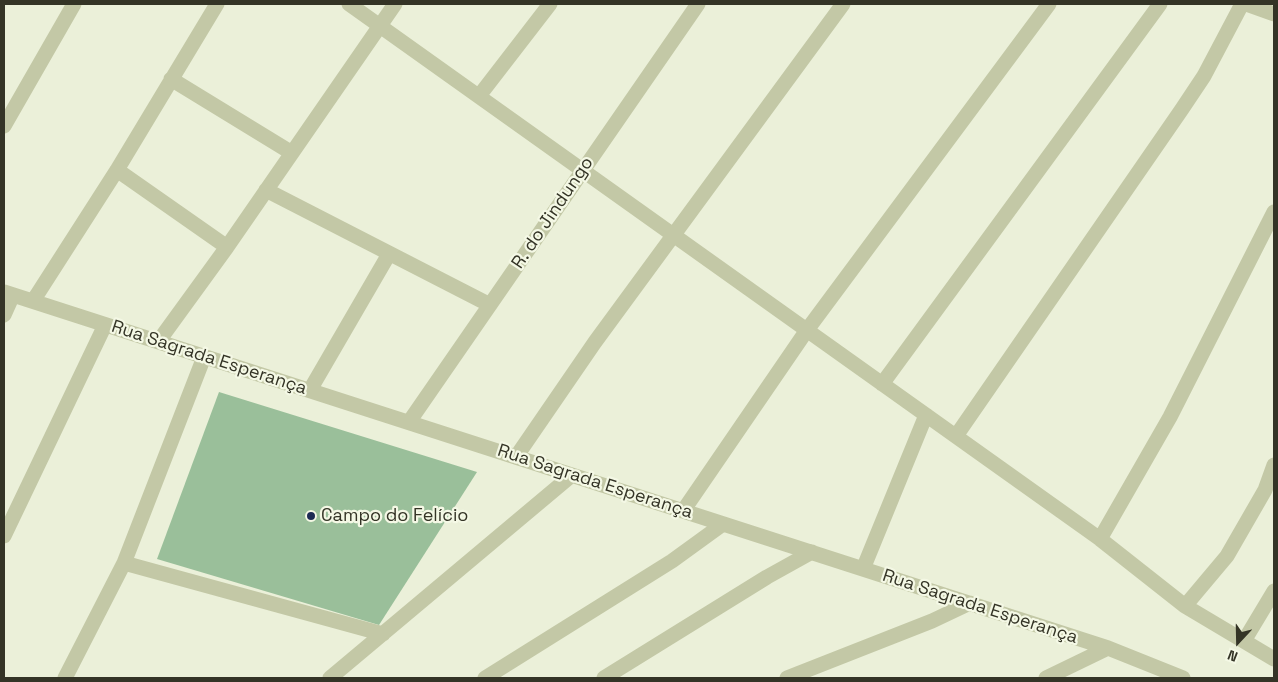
<!DOCTYPE html>
<html>
<head>
<meta charset="utf-8">
<style>
  body { margin:0 }
  #map { position:relative; width:1278px; height:682px; overflow:hidden; background:#ebf0d9; font-family:"Space Grotesk",sans-serif }
  canvas { display:block }
  .frame { position:absolute; inset:0; border:5px solid #343426; pointer-events:none }
  .north { position:absolute; left:1213px; top:617px; width:50px; height:50px; -webkit-text-stroke:4px #f4f8e5; paint-order:stroke; rotate:201deg; font-size:14px; font-weight:700; line-height:20px; text-align:center; color:#343426 }
  .north::after { content:''; display:block; margin:auto; width:18px; height:22px; background:#343426; clip-path:polygon(50% 0,100% 100%,50% 72%,0 100%) }
</style>
</head>
<body>
<div id="map">
<canvas width="1278" height="682"></canvas>
<div class="frame"></div>
<div class="north">N</div>
</div>
<script>
const ctx = document.querySelector('canvas').getContext('2d');
ctx.lineJoin = 'round';
function fillPath(path, color) {
  ctx.fillStyle = color;
  ctx.fill(path, 'evenodd');
}
function toPath(rows) {
  const path = new Path2D();
  for (const r of rows) {
    path.moveTo(r[0], r[1]);
    for (let i = 2; i < r.length; i += 2) path.lineTo(r[i], r[i + 1]);
  }
  return path;
}
function strokePath(path, color, width, dash) {
  ctx.strokeStyle = color;
  ctx.lineWidth = width;
  ctx.lineCap = dash ? 'butt' : 'round';
  ctx.setLineDash(dash || []);
  ctx.stroke(path);
}
function write(font, color, halo, rows, align = 'center') {
  ctx.font = font + ' "Space Grotesk",sans-serif';
  ctx.lineWidth = 4.5;
  ctx.setLineDash([]);
  ctx.textBaseline = 'middle';
  ctx.strokeStyle = halo;
  ctx.fillStyle = color;
  for (const [text, x, y, turn = 0] of rows) {
    ctx.save();
    ctx.translate(x, y);
    ctx.rotate((+turn || 0) * Math.PI / 180);
    ctx.textAlign = isNaN(turn) ? turn : align;
    if (halo) ctx.strokeText(text, 0, 0);
    ctx.fillText(text, 0, 0);
    ctx.restore();
  }
}
const green = toPath([
  [219,392,477,472,379,625,157,559]
]);
const minor = toPath([
  [349,4,1100,539,1185,606,1274,659],
  [1246,4,1274,14],
  [171,79,292,153],
  [479,96,550,4],
  [4,126,74,4],
  [117,170,227,247],
  [266,190,490,305],
  [4,292,1108,648,1183,678],
  [33,301,117,170,217,4],
  [4,315,13,295],
  [158,342,227,247,395,4],
  [882,384,1160,4],
  [310,390,389,254],
  [409,422,698,4],
  [956,436,1182,109,1204,76,1242,4],
  [516,457,595,342,843,4],
  [683,511,807,330,1049,4],
  [4,536,105,325],
  [1100,539,1170,417,1274,212],
  [124,563,383,634],
  [863,569,926,415],
  [1185,606,1227,556,1265,490,1274,465],
  [1244,641,1274,591],
  [65,678,124,563,204,357],
  [330,678,572,475],
  [485,678,672,561,723,524],
  [604,678,767,577,812,552],
  [787,678,932,621,970,603],
  [1046,678,1108,648]
]);
const markers = [
  [311,516,5,"#1d2b54"]
];
const streetNames = [
  ["R. do Jindungo",553,213,-56],
  ["Rua Sagrada Esperança",209,358,18],
  ["Rua Sagrada Esperança",595,482,18],
  ["Rua Sagrada Esperança",980,607,18]
];
const poiNames = [
  ["Campo do Felício",321,516]
];
fillPath(green, '#9abf9a');
strokePath(minor, '#c3c8a6', 15);
for (const [x, y, r, color] of markers) {
  const dot = new Path2D();
  dot.arc(x, y, r, 0, 2 * Math.PI);
  ctx.fillStyle = color;
  ctx.fill(dot);
  strokePath(dot, '#f4f8e5', 2);
}
write('18px', '#343426', '#f4f8e5', streetNames);
write('18px', '#343426', '#f4f8e5', poiNames, 'left');
</script>
</body>
</html>
